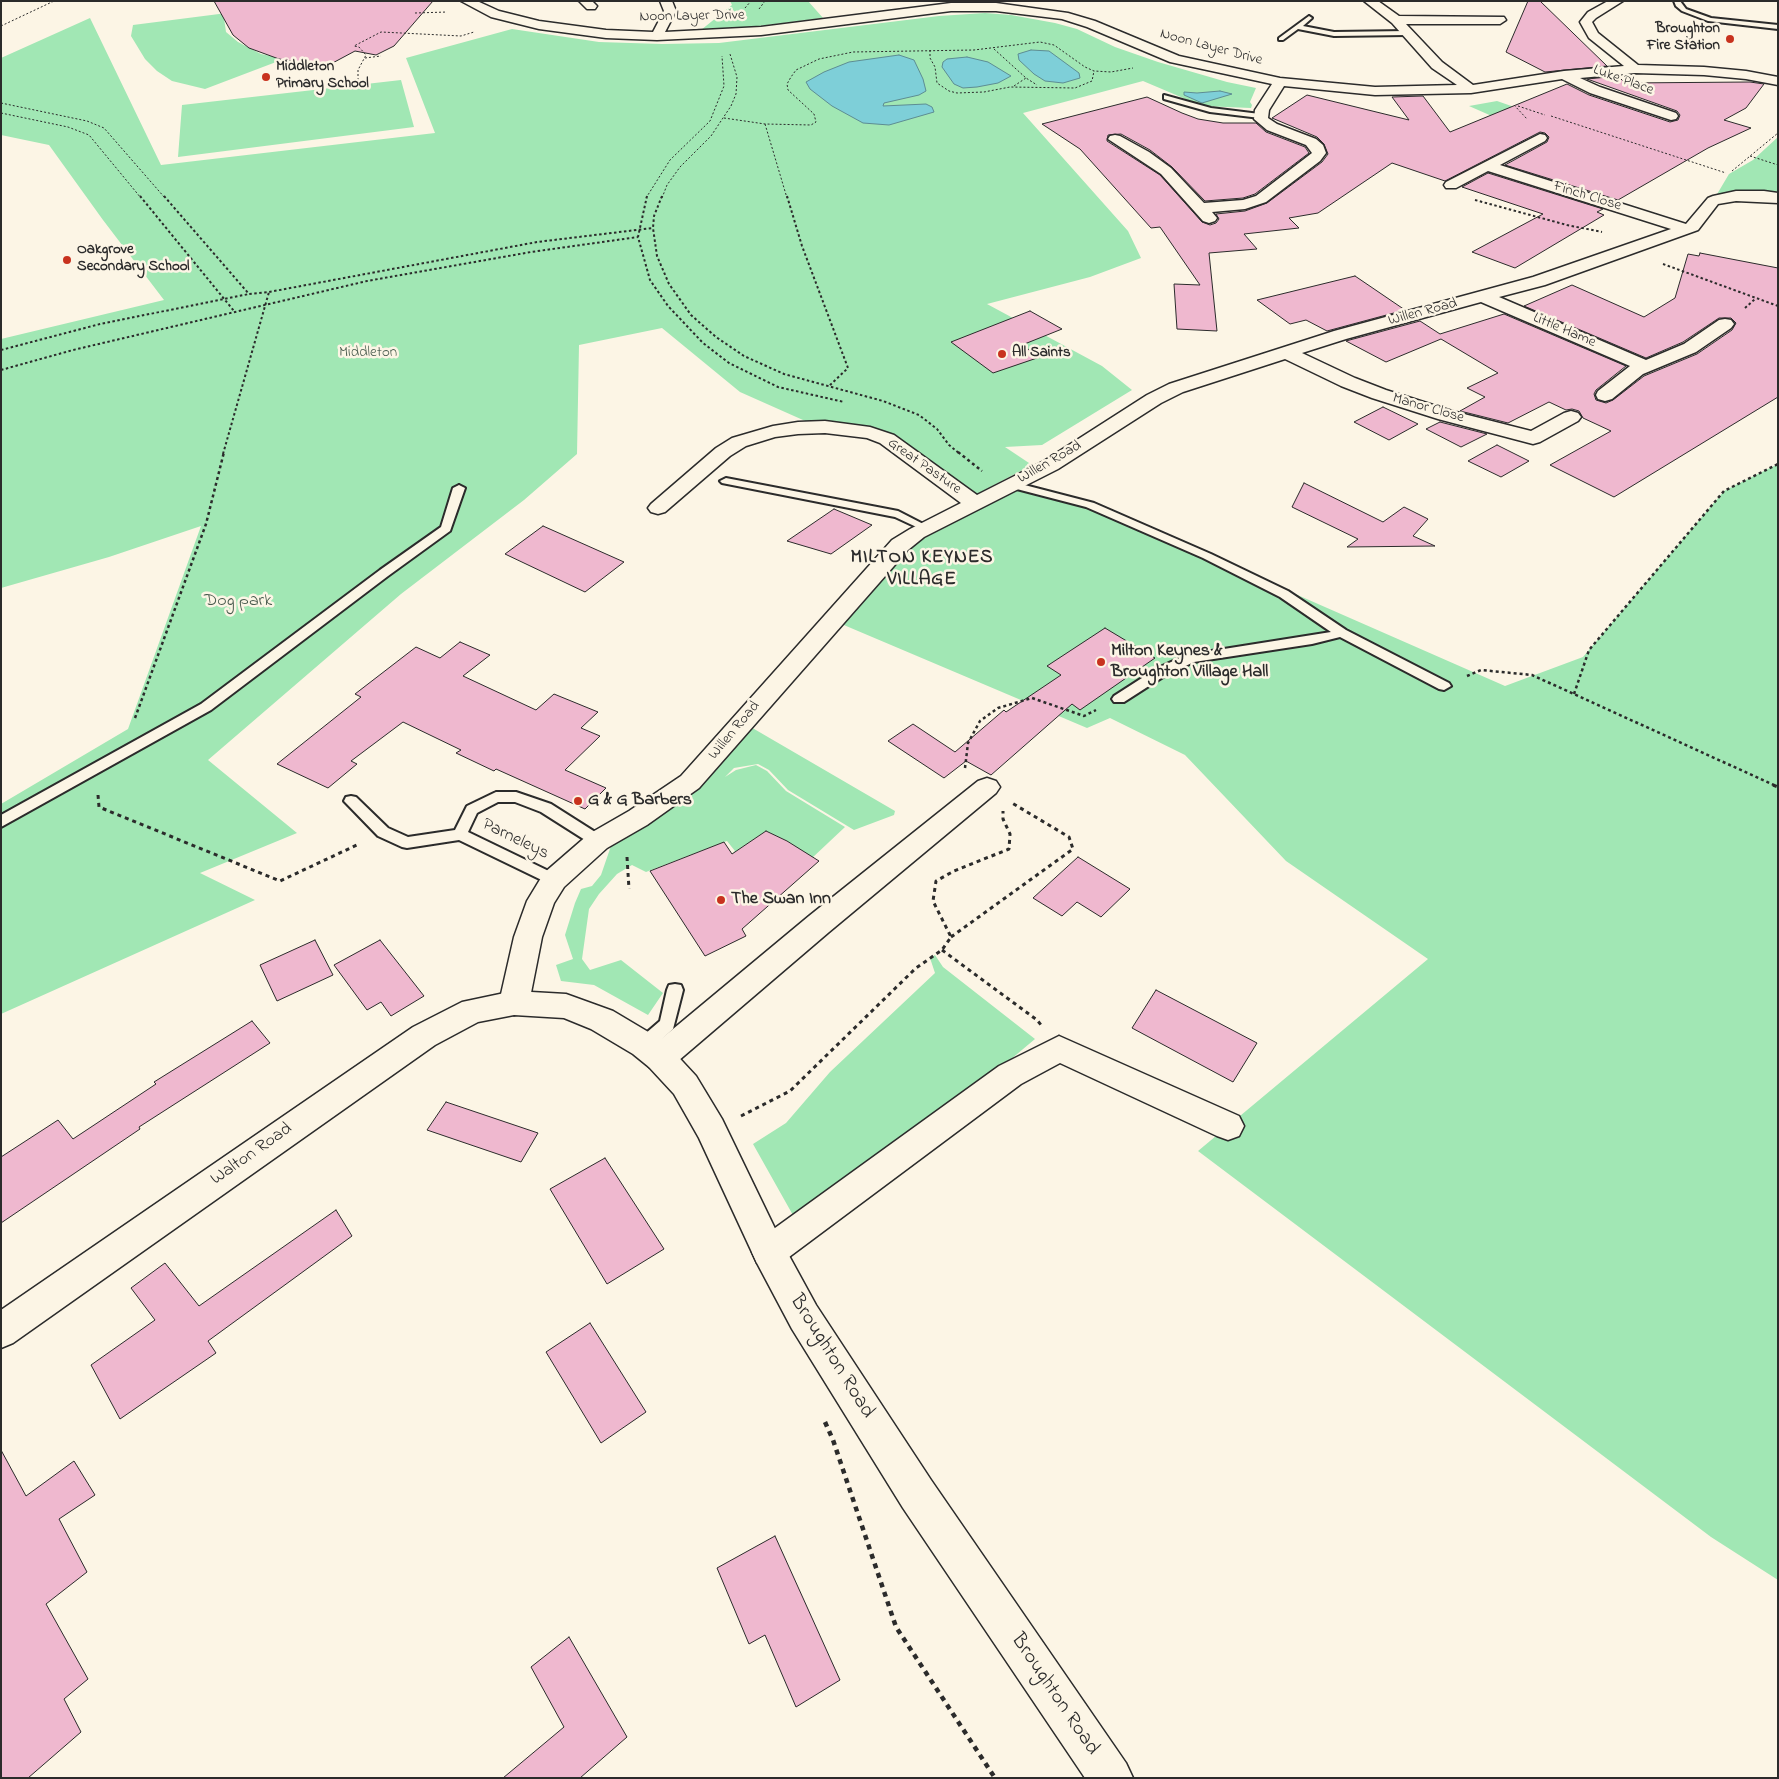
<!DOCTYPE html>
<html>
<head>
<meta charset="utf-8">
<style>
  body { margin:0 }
  #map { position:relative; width:1779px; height:1779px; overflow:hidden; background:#fcf5e5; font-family:"Indie Flower",sans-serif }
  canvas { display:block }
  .frame { position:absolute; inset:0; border:2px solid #2b2b2b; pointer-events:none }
</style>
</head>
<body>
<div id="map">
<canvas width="1779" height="1779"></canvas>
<div class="frame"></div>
</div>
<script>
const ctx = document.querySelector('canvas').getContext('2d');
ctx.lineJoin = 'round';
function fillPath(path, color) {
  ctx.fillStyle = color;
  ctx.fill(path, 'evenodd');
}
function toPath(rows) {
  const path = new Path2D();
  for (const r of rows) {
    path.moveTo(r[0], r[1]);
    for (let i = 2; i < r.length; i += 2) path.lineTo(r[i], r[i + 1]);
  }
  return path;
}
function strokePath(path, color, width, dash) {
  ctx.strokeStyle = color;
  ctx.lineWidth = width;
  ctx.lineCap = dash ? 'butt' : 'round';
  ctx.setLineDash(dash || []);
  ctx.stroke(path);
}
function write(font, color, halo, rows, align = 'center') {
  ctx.font = font + ' "Indie Flower",sans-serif';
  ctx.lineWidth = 5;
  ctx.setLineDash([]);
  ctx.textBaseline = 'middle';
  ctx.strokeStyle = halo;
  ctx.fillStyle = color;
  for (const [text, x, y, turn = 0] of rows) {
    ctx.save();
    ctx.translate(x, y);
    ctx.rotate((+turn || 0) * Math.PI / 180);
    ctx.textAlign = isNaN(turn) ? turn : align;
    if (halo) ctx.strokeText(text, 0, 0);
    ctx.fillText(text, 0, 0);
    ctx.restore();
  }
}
const green = toPath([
  [730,1,808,1,823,18,751,27,701,30,732,5],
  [227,13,224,18,226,32,238,42,261,54,284,59,205,89,172,81,157,71,145,59,131,36,133,25],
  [985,13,1011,15,1055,23,1077,29,1115,47,1158,62,1227,82,1256,88,1250,102,1252,105,1251,108,1202,106,1143,81,1023,113,1128,231,1141,258,1090,277,987,304,1102,366,1132,390,1042,445,1005,447,1032,465,975,495,867,427,830,422,812,424,740,392,662,328,579,345,577,454,524,500,401,594,208,760,297,833,200,873,255,900,1,1014,1,804,128,729,201,526,109,557,1,588,1,339,164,300,103,220,49,145,1,135,1,58,90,18,161,165,435,133,406,58,512,29,599,42,662,44,719,43,939,16],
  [401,80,414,127,178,157,182,105],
  [1497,101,1566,125,1519,128,1469,106],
  [1778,137,1778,198,1713,201,1729,174,1753,160],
  [1778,464,1778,1580,1711,1537,1198,1151,1428,959,1286,861,1185,755,1110,718,1087,728,832,620,911,538,1013,485,1097,507,1505,686,1583,657,1724,491],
  [749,726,895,811,894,815,854,830,788,790,769,770,758,764,734,768,725,777,736,770,756,765,767,771,786,791,845,827,811,859,787,841,766,831,732,854,735,851,727,841,646,872,632,865,617,874,599,894,589,909,582,959,590,970,621,960,663,993,648,1015,594,985,561,981,556,965,573,959,565,935,575,903,581,889,592,886,601,875,612,843],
  [935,955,943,967,1035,1039,967,1096,794,1217,753,1144,786,1123,830,1072,935,973,930,958]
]);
const water = toPath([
  [1031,50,1049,51,1079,73,1080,78,1063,83,1045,81,1034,74,1019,60,1018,54,1031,50],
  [899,55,914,60,923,79,926,91,919,95,884,103,883,106,926,104,932,107,934,112,889,125,863,123,832,106,810,89,806,82,824,72,849,62,899,55],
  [967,57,988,62,1011,76,998,83,977,87,963,88,954,84,942,67,943,62,947,59,967,57],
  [1220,91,1232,94,1202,103,1184,95,1184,92,1197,93,1220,91]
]);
const building = toPath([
  [214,1,433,1,394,46,376,55,355,51,327,66,279,59,249,48,233,35,214,1],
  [1528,1,1540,1,1607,66,1545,72,1506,52,1528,1],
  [1618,76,1625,83,1750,82,1764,84,1746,108,1724,120,1751,128,1708,148,1618,200,1505,165,1547,142,1549,137,1545,133,1540,132,1445,181,1392,163,1318,213,1289,218,1299,228,1244,234,1257,249,1209,253,1217,331,1177,329,1174,284,1200,285,1160,227,1151,228,1080,149,1042,124,1147,97,1182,113,1198,119,1223,123,1256,123,1266,132,1305,147,1309,153,1255,194,1243,198,1205,201,1172,167,1150,150,1121,134,1108,135,1107,141,1160,175,1202,222,1210,225,1216,223,1219,219,1216,214,1245,211,1267,203,1322,162,1328,154,1324,144,1317,137,1272,118,1307,95,1409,120,1392,97,1423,96,1450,132,1567,84,1589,95,1670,122,1678,120,1680,115,1677,111,1587,79,1618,76],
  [1488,173,1603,209,1597,212,1604,215,1515,268,1472,252,1543,214,1462,187,1488,173],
  [1700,253,1778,268,1778,397,1614,497,1550,465,1611,431,1583,418,1579,411,1572,409,1566,410,1549,402,1508,423,1460,411,1485,397,1467,388,1498,373,1441,339,1386,362,1346,341,1420,321,1440,334,1504,314,1626,366,1596,390,1594,394,1596,400,1606,403,1613,400,1644,376,1697,354,1732,330,1736,323,1731,318,1719,318,1683,342,1646,358,1524,306,1572,285,1644,317,1675,298,1688,254,1699,256,1700,253],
  [1355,276,1405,310,1327,331,1306,320,1290,324,1257,300,1355,276],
  [1030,311,1062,329,1022,345,1040,357,993,373,951,342,1030,311],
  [1383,407,1418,424,1389,440,1354,422,1383,407],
  [1440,422,1487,434,1461,447,1426,429,1440,422],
  [1497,445,1529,461,1501,477,1468,461,1497,445],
  [1304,483,1383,522,1404,507,1428,519,1413,536,1435,546,1347,547,1358,539,1292,507,1304,483],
  [834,509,872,525,831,554,787,541,834,509],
  [543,526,624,562,585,592,505,554,543,526],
  [1105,628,1155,658,1080,710,1072,704,991,775,966,761,944,778,888,741,913,724,955,752,1004,710,1006,712,1061,675,1047,666,1105,628],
  [460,642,490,655,463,676,536,710,554,694,598,712,581,728,600,736,565,770,606,788,585,809,496,769,494,771,456,753,461,750,403,722,351,761,357,764,328,788,277,764,361,697,355,694,416,647,440,658,460,642],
  [766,831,787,841,819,861,742,929,746,936,705,956,650,871,724,842,732,854,766,831],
  [1078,857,1130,889,1101,917,1077,902,1062,916,1033,898,1078,857],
  [315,940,333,975,277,1001,260,965,315,940],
  [380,940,424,996,391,1016,381,1002,367,1010,334,965,380,940],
  [1156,990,1257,1043,1233,1082,1132,1028,1156,990],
  [252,1021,270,1043,139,1127,140,1129,1,1223,1,1157,58,1120,73,1139,156,1084,154,1082,252,1021],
  [446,1102,538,1133,521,1162,427,1130,446,1102],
  [605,1158,664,1249,607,1284,550,1189,605,1158],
  [336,1210,352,1236,208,1341,216,1353,120,1419,91,1365,155,1320,131,1288,165,1263,199,1306,336,1210],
  [590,1323,646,1412,601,1443,546,1352,590,1323],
  [1,1450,26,1496,74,1461,95,1495,59,1519,87,1572,46,1604,88,1679,64,1699,81,1732,28,1778,1,1778,1,1450],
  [775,1536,840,1680,796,1707,765,1635,749,1644,717,1568,775,1536],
  [569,1637,627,1737,580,1778,503,1778,564,1727,531,1667,569,1637]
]);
const pathFar4 = toPath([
  [745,8,751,1],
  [759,9,765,1],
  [415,13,447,12],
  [1,26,54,1],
  [994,49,1026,78,1037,85],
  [930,50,930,58,935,67,937,83,949,91,957,93,984,92,1010,87,1075,88,1092,81,1094,71],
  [365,58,381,56],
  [358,84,358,70,366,55,359,47,354,46,381,32,461,36,474,32],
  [1014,86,1026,78],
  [1,103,87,121,104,128,165,198],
  [1514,105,1527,119],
  [1518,106,1545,115],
  [1,113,68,127,89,135,141,198],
  [1551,116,1726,173],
  [724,118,765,124,811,125,816,122,814,114,788,90,787,84,791,77,796,70,819,59,853,52,974,50,1040,42,1054,45,1085,67,1094,71,1111,72,1133,68],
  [765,124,787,198],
  [1750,156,1778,165],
  [1732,171,1778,133],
  [646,198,670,160,710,121,724,86,722,56],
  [662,198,667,185,680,167,711,136,731,106,736,94,737,77,730,54]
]);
const pathFar3 = toPath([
  [140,196,234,311],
  [164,196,249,294,269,292,537,242,653,228],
  [647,196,638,237,650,280,668,306,703,343,729,363,778,387,844,402],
  [662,196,654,216,653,228,657,256,669,284,691,315,716,337,744,356,784,374,883,401,919,415,937,429,949,445,960,454],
  [787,196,802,246,848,368,829,386],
  [1475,200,1567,225,1602,232],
  [1663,264,1778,306],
  [1745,308,1755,299],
  [1,350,100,324,249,294],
  [1,370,73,350,367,281,531,252,638,237],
  [223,454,269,292]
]);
const pathFar2 = toPath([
  [958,452,982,471],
  [1467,676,1481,670,1532,675,1776,786],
  [1574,694,1589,650,1724,491,1778,464],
  [135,718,206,524,224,452],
  [965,768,968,743,980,721,998,708,1032,698,1084,716,1096,710]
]);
const pathFar1 = toPath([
  [1773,785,1778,787],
  [98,795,99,807,280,881,359,844],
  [627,857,629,889],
  [951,937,1073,849,1069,837,1012,803],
  [942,950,1037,1020,1041,1025],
  [741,1116,790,1091,916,968,942,950,951,937,933,901,936,881,954,871,1009,849,1010,834,1003,819,1003,811]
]);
const path = toPath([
  [825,1422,833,1440,896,1627,995,1778]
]);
const lane = toPath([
  [1674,1,1680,1,1686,9,1711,18,1778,25,1778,29,1708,21,1682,11,1676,6,1674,1],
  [1309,16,1312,18,1303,26,1334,32,1407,31,1410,33,1407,35,1334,36,1298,29,1283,40,1279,40,1279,38,1309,16],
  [1164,95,1211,108,1260,114,1264,116,1260,118,1210,112,1164,99,1164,95],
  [726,478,898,511,931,528,925,531,895,517,722,483,720,481,726,478],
  [1013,482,1094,503,1211,554,1288,591,1346,630,1449,683,1451,686,1444,690,1439,689,1340,637,1312,644,1194,662,1166,675,1124,702,1114,702,1112,699,1114,696,1156,669,1186,655,1331,632,1280,597,1203,558,1086,507,1009,487,1007,485,1009,483,1013,482],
  [459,485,465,488,450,531,388,576,211,710,1,827,1,815,201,704,380,570,441,527,453,488,459,485],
  [496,792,516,792,551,804,603,837,605,841,603,845,598,846,593,845,541,812,515,802,498,802,477,813,468,832,559,876,561,880,559,884,554,886,459,840,407,848,402,847,378,836,344,801,346,797,351,796,356,797,388,828,408,837,455,830,467,806,496,792],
  [675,984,681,985,683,990,673,1029,650,1050,644,1052,638,1050,636,1045,638,1040,660,1021,667,990,669,985,675,984]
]);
const street = toPath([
  [461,1,477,1,499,11,539,21,606,30,653,32,664,11,660,1,672,1,676,11,665,32,761,27,951,3,996,3,1068,13,1095,21,1179,56,1280,78,1375,87,1457,85,1432,68,1392,23,1364,1,1378,1,1399,16,1504,17,1506,20,1500,24,1406,24,1442,62,1473,85,1564,71,1624,66,1589,38,1580,22,1588,12,1608,1,1623,1,1596,18,1592,22,1598,33,1638,65,1704,67,1746,71,1778,77,1778,85,1746,79,1704,75,1635,73,1580,78,1600,87,1676,113,1678,116,1676,119,1671,120,1590,93,1562,79,1471,93,1375,95,1284,86,1269,110,1268,118,1277,124,1316,139,1323,145,1326,153,1320,161,1266,202,1245,209,1212,212,1217,218,1215,221,1209,223,1203,221,1161,174,1108,139,1110,136,1115,135,1120,136,1149,152,1171,168,1204,203,1243,200,1256,196,1312,153,1306,145,1267,130,1254,119,1255,110,1272,84,1170,62,1087,27,1062,19,996,11,951,11,761,35,657,40,606,38,539,29,491,17,461,1],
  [579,1,592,1,597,6,595,9,587,9,579,1],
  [1540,134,1545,135,1547,138,1545,141,1500,165,1686,224,1708,198,1713,196,1736,191,1764,191,1778,193,1778,203,1736,201,1718,204,1698,230,1545,285,1499,297,1646,360,1684,344,1719,320,1725,319,1731,320,1734,324,1731,328,1696,352,1643,374,1612,399,1605,401,1598,399,1596,395,1598,391,1630,366,1481,302,1346,339,1302,353,1355,378,1386,390,1452,411,1531,431,1564,413,1571,411,1578,413,1581,417,1578,421,1540,442,1533,444,1438,419,1372,398,1341,386,1285,359,1183,392,1161,403,1058,469,924,537,908,550,699,788,647,825,607,848,564,887,554,903,542,937,529,1003,524,1011,514,1015,504,1011,499,1003,514,937,527,901,544,873,589,834,629,811,681,776,892,540,910,529,961,503,880,443,867,438,825,433,798,434,775,437,746,446,730,456,665,512,658,514,651,512,648,508,651,504,716,448,732,438,773,426,798,422,825,421,870,427,894,435,977,495,1044,461,1147,395,1169,384,1334,331,1533,277,1671,229,1488,171,1456,188,1446,188,1444,185,1446,182,1540,134],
  [987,778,996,781,1000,787,996,793,829,932,671,1067,660,1071,649,1067,645,1058,649,1049,809,916,978,781,987,778],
  [1059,1036,1239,1116,1244,1126,1239,1136,1228,1140,1217,1136,1060,1063,1021,1084,781,1263,769,1268,757,1263,752,1252,757,1241,999,1066,1059,1036]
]);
const secondary = toPath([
  [514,991,566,994,613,1011,655,1036,671,1049,696,1076,722,1119,781,1241,816,1305,931,1480,1126,1763,1133,1778,1085,1778,903,1508,792,1329,757,1263,699,1138,674,1094,649,1067,633,1054,591,1029,564,1018,514,1015,478,1022,435,1045,13,1343,1,1348,1,1310,413,1027,462,1002,514,991]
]);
const markers = [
  [1730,39,5,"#c8321e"],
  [266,77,5,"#c8321e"],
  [67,260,5,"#c8321e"],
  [1002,354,5,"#c8321e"],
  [1101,662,5,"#c8321e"],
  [578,801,5,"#c8321e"],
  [721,900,5,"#c8321e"]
];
const farStreetnames = [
  ["Noon Layer Drive",692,17,-1],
  ["Noon Layer Drive",1211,48,15],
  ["Luke Place",1623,81,20],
  ["Finch Close",1587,197,17],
  ["Willen Road",1423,313,-15],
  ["Little Hame",1564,331,23],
  ["Manor Close",1428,409,16],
  ["Willen Road",1050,463,-30],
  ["Great Pasture",924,467,35],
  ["Willen Road",735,731,-50]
];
const farPoinames = [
  ["Broughton",1720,30,"right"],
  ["Fire Station",1720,47,"right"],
  ["Middleton",276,68],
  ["Primary School",276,85],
  ["Oakgrove",77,251],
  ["Secondary School",77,268],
  ["All Saints",1012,354]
];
const farParknames = [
  ["Middleton",368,354]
];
const parkNames = [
  ["Dog park",238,602]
];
const poiNames = [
  ["Milton Keynes &",1111,652],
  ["Broughton Village Hall",1111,673],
  ["G & G Barbers",588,801],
  ["The Swan Inn",731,900]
];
const streetNames = [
  ["Parneleys",515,840,26],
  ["Walton Road",252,1155,-35]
];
const farDistrictnames = [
  ["MILTON KEYNES",922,559],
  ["VILLAGE",922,581]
];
const nearStreetnames = [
  ["Broughton Road",831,1357,58],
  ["Broughton Road",1054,1695,56]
];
fillPath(green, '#a1e7b4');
fillPath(water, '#7ecfd8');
strokePath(water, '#5d8d93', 1);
fillPath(building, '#efb8cf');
strokePath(building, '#2b2b2b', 1);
strokePath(lane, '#2b2b2b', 4);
strokePath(street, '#2b2b2b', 3);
strokePath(secondary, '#2b2b2b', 3);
strokePath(pathFar4, '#2b2b2b', 1, [2, 2]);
strokePath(pathFar3, '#2b2b2b', 2, [2.5, 2.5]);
strokePath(pathFar2, '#2b2b2b', 2.5, [3, 3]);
strokePath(pathFar1, '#2b2b2b', 3, [4, 4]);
strokePath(path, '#2b2b2b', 4.5, [5, 5]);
fillPath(lane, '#fcf5e5');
fillPath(street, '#fcf5e5');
fillPath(secondary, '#fcf5e5');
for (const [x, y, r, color] of markers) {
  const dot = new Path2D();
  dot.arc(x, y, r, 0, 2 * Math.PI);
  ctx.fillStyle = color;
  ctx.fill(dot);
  strokePath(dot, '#fcf5e5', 2);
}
write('15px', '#2b2b2b', '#fcf5e5', farStreetnames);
write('bold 15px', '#2b2b2b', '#fcf5e5', farPoinames, 'left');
write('15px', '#485a4d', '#fcf5e5', farParknames);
write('18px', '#485a4d', '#fcf5e5', parkNames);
write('bold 18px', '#2b2b2b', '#fcf5e5', poiNames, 'left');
write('18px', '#2b2b2b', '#fcf5e5', streetNames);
ctx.letterSpacing = '1px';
write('bold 19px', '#2b2b2b', '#fcf5e5', farDistrictnames);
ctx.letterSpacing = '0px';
write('21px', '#2b2b2b', '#fcf5e5', nearStreetnames);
</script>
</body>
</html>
